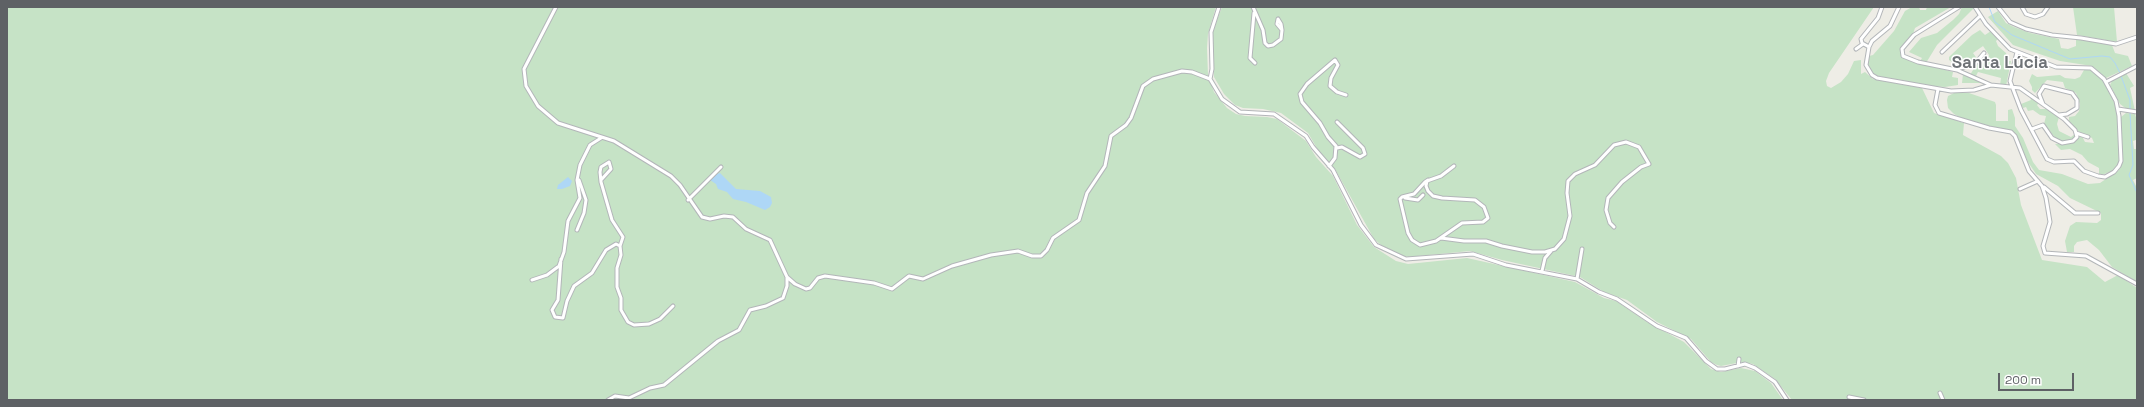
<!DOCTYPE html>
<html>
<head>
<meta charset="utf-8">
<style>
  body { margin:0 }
  #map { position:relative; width:2144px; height:407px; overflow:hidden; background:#eeede6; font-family:"Space Grotesk",sans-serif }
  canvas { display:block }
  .frame { position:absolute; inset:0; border:8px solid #5e6165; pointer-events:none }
  .scale { position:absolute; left:1998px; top:373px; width:76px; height:18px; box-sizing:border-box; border:2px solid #5e6165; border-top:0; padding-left:5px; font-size:12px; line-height:14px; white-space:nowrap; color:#5e6165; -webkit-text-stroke:3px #fff; paint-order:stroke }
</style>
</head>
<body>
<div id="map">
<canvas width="2144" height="407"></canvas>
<div class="frame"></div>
<div class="scale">200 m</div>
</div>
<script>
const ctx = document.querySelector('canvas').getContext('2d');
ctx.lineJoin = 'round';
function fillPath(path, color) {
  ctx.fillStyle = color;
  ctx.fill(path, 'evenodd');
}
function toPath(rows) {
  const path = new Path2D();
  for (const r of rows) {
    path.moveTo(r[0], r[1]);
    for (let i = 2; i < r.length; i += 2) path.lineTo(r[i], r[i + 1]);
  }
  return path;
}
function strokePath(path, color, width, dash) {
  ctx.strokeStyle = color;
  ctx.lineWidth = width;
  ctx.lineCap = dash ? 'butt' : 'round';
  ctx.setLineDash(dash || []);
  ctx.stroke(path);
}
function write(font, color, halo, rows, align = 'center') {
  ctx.font = font + ' "Space Grotesk",sans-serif';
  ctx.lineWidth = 3;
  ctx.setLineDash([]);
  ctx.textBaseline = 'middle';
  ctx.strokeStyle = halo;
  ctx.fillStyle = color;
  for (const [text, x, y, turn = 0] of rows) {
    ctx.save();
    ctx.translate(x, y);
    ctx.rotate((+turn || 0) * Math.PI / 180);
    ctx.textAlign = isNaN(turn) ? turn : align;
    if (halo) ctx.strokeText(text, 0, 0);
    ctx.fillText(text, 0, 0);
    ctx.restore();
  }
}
const green = toPath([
  [7,7,1216,7,1208,34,1207,48,1208,75,1214,92,1227,108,1236,114,1245,116,1267,117,1277,119,1306,141,1316,157,1333,176,1357,225,1374,247,1396,261,1408,264,1467,258,1575,282,1604,298,1616,301,1647,322,1684,342,1711,369,1721,372,1741,368,1755,371,1771,383,1783,400,7,400],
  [1222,7,1874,7,1829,73,1826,81,1827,86,1831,88,1841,82,1848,74,1854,61,1861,60,1861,74,1865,72,1873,79,1922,88,1934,113,1964,123,1963,135,2001,156,2008,163,2016,178,2021,205,2042,260,2087,267,2105,282,2118,275,2137,288,2137,400,1792,400,1775,379,1753,364,1742,362,1721,366,1717,365,1711,362,1691,339,1657,322,1627,300,1604,292,1580,277,1502,260,1470,251,1408,257,1400,255,1381,245,1374,239,1335,169,1318,150,1308,133,1281,113,1263,109,1243,108,1235,105,1224,94,1214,77,1213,43,1213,30],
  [1912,7,1919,7,1920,10,1926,10,1927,7,1951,7,1915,28,1913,34,1901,49,1901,55,1905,59,1953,72,1952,77,1958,78,1958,85,1945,87,1932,86,1878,76,1869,71,1867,64,1869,56,1873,55,1894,31,1905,11],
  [1962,7,1973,7,1973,9,1937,45,1926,63,1920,61,1922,58,1909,52,1921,38,1937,33,1953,20,1959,14],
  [2073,7,2114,7,2117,42,2077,35],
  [1998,11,2006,23,2014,27,2030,33,2059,39,2061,48,2068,49,2076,46,2076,39,2112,45,2115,53,2128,56,2132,66,2106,78,2092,66,2060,61,2013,45,1988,17],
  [1980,30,1985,35,1991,31,1998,39,1996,41,1998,46,2006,53,2008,61,2011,61,2006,86,2000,85,2001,78,1978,72,1975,78,1970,75,1976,65,1980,63,1986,64,1989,55,1983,46,1973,53,1978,60,1973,64,1970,59,1954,63,1949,60,1949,57,1972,35],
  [2087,69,2093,70,2102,79,2111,94,2117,110,2119,163,2114,170,2102,175,2099,174,2099,168,2088,162,2082,155,2070,149,2061,150,2055,144,2073,143,2077,140,2079,135,2082,136,2085,142,2094,143,2092,138,2079,132,2069,121,2069,117,2075,116,2079,111,2080,104,2076,93,2065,88,2063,82,2047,80,2035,93,2032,90,2032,87,2029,81,2032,74,2037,77,2060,75,2065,78,2075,79,2080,77,2084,70],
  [2126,73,2134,86,2130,88,2135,111,2128,110,2120,104,2110,85,2112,81],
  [1963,74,1982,83,1962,83],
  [1954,93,1969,93,1995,102,1996,105,1996,121,2008,121,2008,110,2012,109,2015,118,2015,126,2023,138,2033,162,2039,170,2062,174,2088,184,2100,183,2119,170,2121,164,2121,117,2126,113,2135,114,2137,121,2137,133,2136,140,2133,141,2134,149,2137,149,2137,178,2133,180,2137,188,2137,282,2112,267,2099,250,2087,240,2077,242,2074,246,2074,252,2067,252,2065,241,2070,226,2076,222,2097,223,2101,220,2101,213,2070,198,2058,186,2036,174,2028,162,2016,135,2012,132,1965,120,1954,114,1948,108,1947,100,1948,96],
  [2030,97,2039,103,2037,105,2040,109,2047,109,2059,117,2057,124,2059,131,2071,137,2075,134,2074,140,2064,142,2057,140,2044,124,2046,116,2040,115,2033,110,2028,111,2026,107,2023,108,2021,104,2031,100]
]);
const water = toPath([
  [720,173,736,189,760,191,771,197,772,203,770,207,765,210,746,202,733,199,727,192,718,189,716,184,710,180,717,174],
  [568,177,572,181,570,186,562,189,557,189,558,185]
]);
const stream = toPath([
  [1989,7,1995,22,2012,35,2070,59,2102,56,2110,57,2115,63,2120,73],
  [2121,76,2130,100,2130,110],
  [2130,113,2133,165,2129,175,2137,193]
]);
const minor = toPath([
  [556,7,524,69,526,86,538,106,558,123,614,141,671,176,680,185,702,217,710,219,724,216,733,217,746,229,770,240,787,277,795,284,806,289,810,288,818,278,825,276,874,283,892,289,909,276,923,279,952,266,991,255,1018,251,1032,256,1041,256,1047,250,1053,238,1079,220,1087,193,1105,166,1111,136,1126,125,1131,118,1143,86,1153,79,1182,71,1192,72,1210,79],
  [1219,7,1211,32,1212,69,1210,79,1222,99,1240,112,1274,114,1306,136,1313,147,1333,170,1361,225,1376,245,1406,259,1473,254,1506,265,1577,279,1599,292,1617,299,1657,326,1686,338,1706,361,1717,369,1725,369,1745,364,1755,368,1775,382,1787,400],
  [1253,7,1263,30,1265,43,1268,46,1273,45,1281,39,1282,30,1281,24,1278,19,1277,24,1282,30],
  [1899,7,1890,26,1872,41,1869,47,1866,65,1872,75,1877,78,1951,91,1974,90,1991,85],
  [1959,7,1914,35,1902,49,1903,56,1918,62,1957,70,1991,85,2020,88,2064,119,2075,130,2077,137,2073,141,2062,143,2052,138,2043,125,2032,129],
  [1975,7,1986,24,2010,49,2056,67,2091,68,2104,79,2116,101,2119,116,2121,161,2119,166,2114,172,2105,177,2098,176,2084,171,2074,161,2054,162,2047,159,2021,110,2010,81,2017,52],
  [1998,7,2010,22,2026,29,2052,35,2081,38,2116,44,2137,37],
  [2022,7,2026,14,2035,17,2043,14,2048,7],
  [1254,13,1250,58,1255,63],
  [1869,47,1862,43,1861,39,1878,18,1882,7],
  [1856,49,1863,44],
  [1942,52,1980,16],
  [1955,69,1974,65,1984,53],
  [2106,82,2137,66],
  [1938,89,1935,105,1939,113,1989,128,2011,132,2015,136,2029,171,2042,186,2046,198,2050,222,2043,246,2045,253,2086,256,2137,284],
  [2043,104,2039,94,2044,86,2072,93,2077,100,2077,108,2067,114,2059,115],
  [2118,109,2137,112],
  [2076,133,2088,137],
  [1337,148,1342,147,1360,157,1365,154,1363,148,1337,122],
  [1329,166,1335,158,1336,146,1328,137,1320,123,1302,102,1300,94,1307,84,1335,60,1338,65,1331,78,1330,86,1337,92,1346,95],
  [601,180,611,169,609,162,601,167,600,172,601,182,612,220,623,237,620,246],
  [1428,180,1425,182,1414,194,1402,197,1400,199,1408,233,1412,240,1420,245,1436,241,1462,223,1483,222,1488,218,1484,207,1475,200,1442,198,1433,196,1428,191,1426,186,1427,181,1441,176,1454,166],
  [2044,187,2075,213,2098,213],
  [2020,189,2038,181],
  [1405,198,1418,200,1423,195],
  [688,200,721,167],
  [577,230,584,213,586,200,579,180],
  [1441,238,1464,241,1486,241,1502,246,1532,252,1545,252,1555,249,1564,239,1570,216,1567,193,1568,181,1575,174,1595,165,1614,145,1626,142,1639,147,1649,164,1641,167,1622,182,1608,198,1606,210,1610,223,1614,227],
  [561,259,558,300,552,310,555,317,563,318,567,301,574,286,592,273,606,250,616,244,620,246,621,255,617,268,617,287,621,298,621,310,628,322,634,325,649,324,660,319,673,306],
  [1542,271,1545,258,1551,251],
  [1577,279,1582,249],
  [532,280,547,275,559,266,564,252,568,221,580,198,577,180,580,165,590,145,601,138],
  [1738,366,1739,359],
  [1940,393,1943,400],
  [1849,397,1864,400],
  [608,400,615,396,629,398,650,388,664,385,718,341,739,330,750,310,766,306,783,298,787,286,787,278]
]);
const districtNames = [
  ["Santa Lúcia",2000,63]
];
fillPath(green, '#c6e3c6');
fillPath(water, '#aed7f6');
strokePath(stream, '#aed7f6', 1);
strokePath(minor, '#b3b6b9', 5);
strokePath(minor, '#fff', 3);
write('bold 17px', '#6f7377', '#fff', districtNames);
</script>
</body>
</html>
